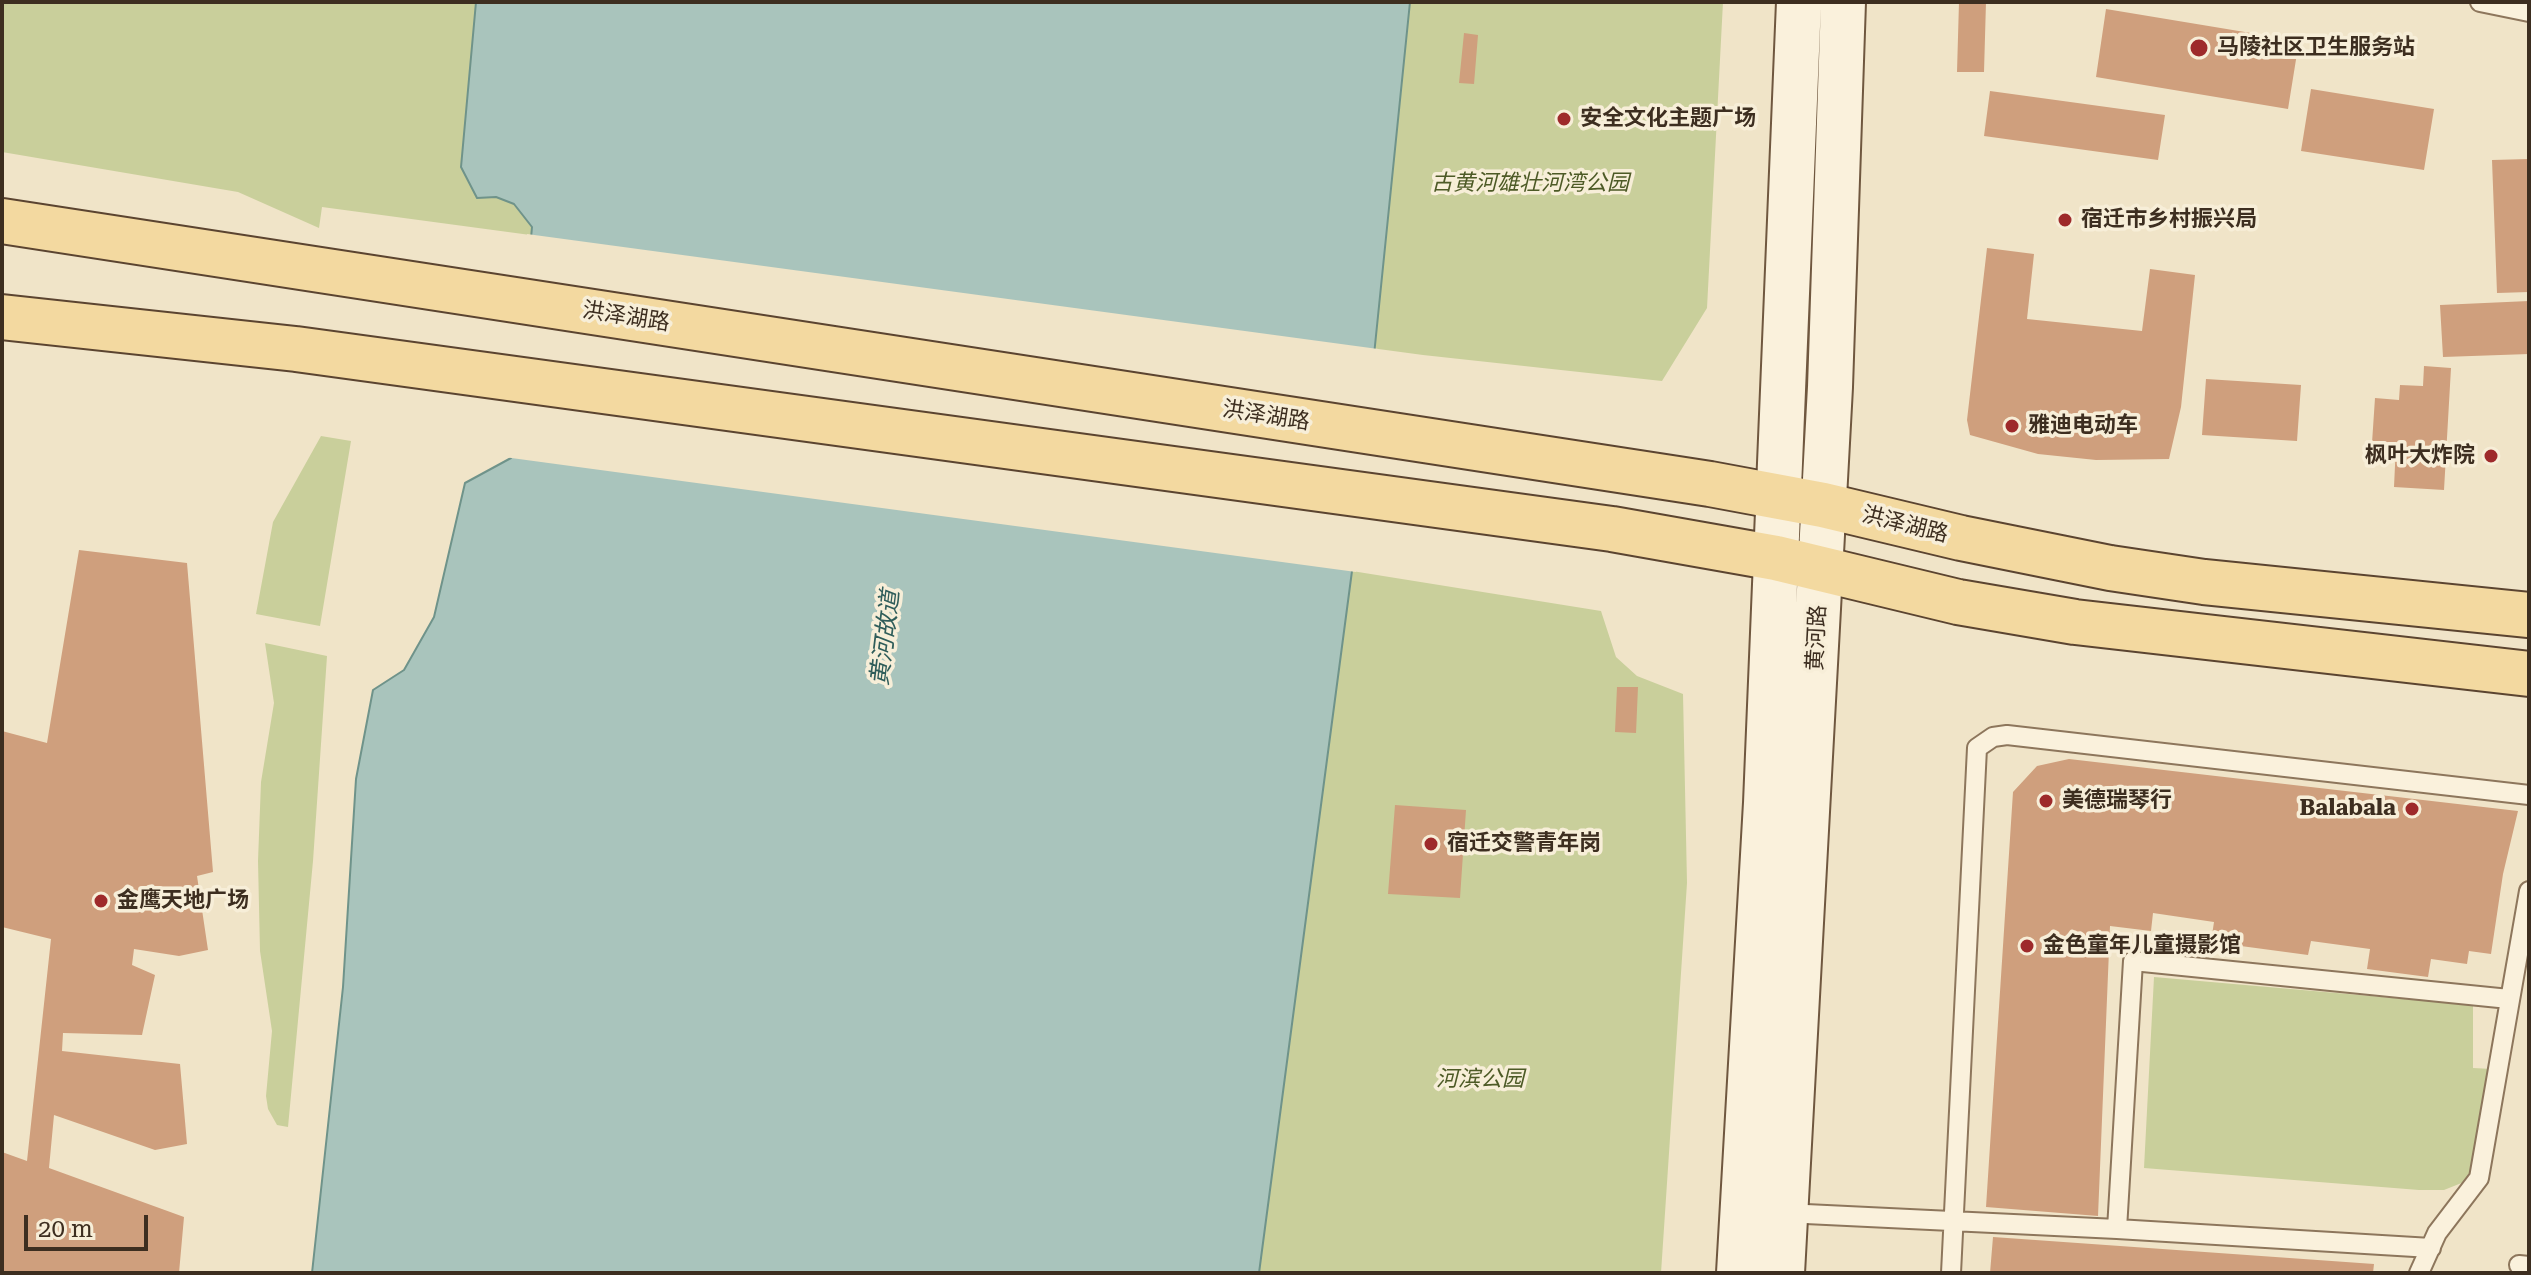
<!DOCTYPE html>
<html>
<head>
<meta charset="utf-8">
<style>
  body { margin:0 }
  #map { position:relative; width:2531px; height:1275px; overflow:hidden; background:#f0e4c8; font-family:"Roboto Serif",serif }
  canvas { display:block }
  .frame { position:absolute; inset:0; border:4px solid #3d2e20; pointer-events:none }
  .scale { position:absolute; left:24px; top:1215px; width:124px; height:36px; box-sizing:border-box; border:4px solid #3d2e20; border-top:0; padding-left:10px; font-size:24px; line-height:28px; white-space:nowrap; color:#3d2e20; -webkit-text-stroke:6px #f7eed8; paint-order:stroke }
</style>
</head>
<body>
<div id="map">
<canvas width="2531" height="1275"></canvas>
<div class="frame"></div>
<div class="scale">20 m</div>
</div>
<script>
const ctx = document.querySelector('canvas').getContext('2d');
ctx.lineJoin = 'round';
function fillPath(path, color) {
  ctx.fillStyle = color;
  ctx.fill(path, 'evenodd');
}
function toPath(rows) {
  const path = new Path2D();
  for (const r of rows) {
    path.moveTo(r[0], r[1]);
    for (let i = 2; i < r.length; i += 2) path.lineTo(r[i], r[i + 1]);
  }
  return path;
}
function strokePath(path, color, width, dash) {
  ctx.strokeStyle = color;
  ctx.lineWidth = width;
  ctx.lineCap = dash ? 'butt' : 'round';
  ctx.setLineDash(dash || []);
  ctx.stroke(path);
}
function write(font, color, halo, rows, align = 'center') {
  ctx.font = font + ' "Roboto Serif","Noto Sans SC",serif';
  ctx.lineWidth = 7;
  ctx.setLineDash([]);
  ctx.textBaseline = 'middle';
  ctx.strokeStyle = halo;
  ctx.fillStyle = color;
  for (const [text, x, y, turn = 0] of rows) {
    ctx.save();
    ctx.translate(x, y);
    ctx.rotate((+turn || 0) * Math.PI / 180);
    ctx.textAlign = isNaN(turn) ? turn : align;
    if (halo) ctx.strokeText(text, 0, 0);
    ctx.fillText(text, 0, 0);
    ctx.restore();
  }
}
const green = toPath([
  [2,2,1723,2,1707,308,1662,381,1423,355,322,207,319,228,238,192,2,152],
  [321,436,351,441,320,626,256,614,273,522],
  [1352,571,1601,611,1616,657,1637,676,1683,694,1687,883,1661,1273,1259,1273],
  [265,643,327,656,313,861,288,1127,277,1125,268,1109,266,1096,272,1031,260,951,258,861,261,782,274,703],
  [2154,977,2473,1005,2473,1068,2492,1069,2474,1170,2464,1182,2444,1190,2419,1190,2144,1168]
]);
const water = toPath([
  [476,2,1410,2,1352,571,1259,1273,312,1273,343,987,356,779,373,690,404,670,434,617,465,483,511,458,532,227,514,204,496,197,477,198,461,167,476,2]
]);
const pier = toPath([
  [527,234,1378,349,1356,572,504,457]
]);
const building = toPath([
  [1959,2,1986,2,1984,72,1957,72],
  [2106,9,2299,41,2288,109,2096,77],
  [1464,33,1478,35,1474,84,1459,83],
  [2311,89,2434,109,2424,170,2301,151],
  [1990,91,2165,115,2158,160,1984,136],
  [2529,159,2529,292,2497,293,2492,160],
  [1987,248,2034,254,2027,319,2142,331,2150,269,2195,275,2181,407,2169,459,2096,460,2038,454,1970,435,1967,420],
  [2529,301,2529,354,2443,357,2440,305],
  [2424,366,2451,368,2444,490,2394,487,2396,444,2372,443,2375,398,2399,400,2400,385,2423,386],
  [2206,379,2301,385,2297,441,2202,435],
  [79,550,187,563,213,872,197,876,208,950,179,956,134,949,132,965,155,975,142,1035,63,1033,62,1051,180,1064,187,1144,155,1150,54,1115,49,1168,184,1217,179,1273,2,1273,2,1152,27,1161,51,939,2,927,2,731,47,743],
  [1617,687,1638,687,1636,733,1615,732],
  [2069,759,2518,811,2503,874,2491,954,2469,951,2467,964,2431,959,2428,977,2367,969,2370,949,2311,941,2308,955,2211,942,2214,922,2153,913,2151,931,2110,926,2098,1216,1986,1207,2013,792,2037,766],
  [1395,805,1466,810,1460,898,1388,894],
  [1993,1237,2374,1264,2373,1273,1990,1273]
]);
const lane = toPath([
  [2480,2,2529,12],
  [1785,1213,2117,1229],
  [2431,1248,2117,1229,2133,961,2509,999],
  [2519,1265,2529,1266],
  [1951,1273,1977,748,1993,737,2007,735,2529,795],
  [2419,1273,2437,1233,2479,1178,2529,891]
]);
const secondary = toPath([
  [1739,1273,1766,803,1799,2],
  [1782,1273,1830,387,1843,2]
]);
const primary = toPath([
  [2,221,1710,484,1823,505,1961,538,2110,568,2204,582,2529,615],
  [2,317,296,349,1612,529,1776,558,1958,602,2075,622,2529,674]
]);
const markers = [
  [2199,48,10,"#9e2a2b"],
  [1564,119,8,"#9e2a2b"],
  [2065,220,8,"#9e2a2b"],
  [2012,426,8,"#9e2a2b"],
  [2491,456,8,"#9e2a2b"],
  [2046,801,8,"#9e2a2b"],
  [2412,809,8,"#9e2a2b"],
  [1431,844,8,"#9e2a2b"],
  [101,901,8,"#9e2a2b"],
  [2027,946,8,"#9e2a2b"]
];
const poiNames = [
  ["马陵社区卫生服务站",2217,48],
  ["安全文化主题广场",1580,119],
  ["宿迁市乡村振兴局",2081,220],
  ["雅迪电动车",2028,426],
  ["枫叶大炸院",2475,456,"right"],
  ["美德瑞琴行",2062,801],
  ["Balabala",2396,809,"right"],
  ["宿迁交警青年岗",1447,844],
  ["金鹰天地广场",117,901],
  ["金色童年儿童摄影馆",2043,946]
];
const parkNames = [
  ["古黄河雄壮河湾公园",1530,184],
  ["河滨公园",1480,1080]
];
const streetNames = [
  ["洪泽湖路",626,317,9],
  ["洪泽湖路",1266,416,9],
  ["洪泽湖路",1905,525,14],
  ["黄河路",1817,638,-87]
];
const waterNames = [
  ["黄河故道",886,638,-83]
];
fillPath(green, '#c9cf9b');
fillPath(water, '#a9c4bc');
strokePath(water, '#6f938a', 2);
fillPath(pier, '#f0e4c8');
fillPath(building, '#cf9f7d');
strokePath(lane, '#8d765c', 22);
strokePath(secondary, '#6f573f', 48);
strokePath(primary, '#5b4430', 48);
strokePath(lane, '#faf1dc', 18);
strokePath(secondary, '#faf1dc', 44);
strokePath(primary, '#f3d9a0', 44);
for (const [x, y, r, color] of markers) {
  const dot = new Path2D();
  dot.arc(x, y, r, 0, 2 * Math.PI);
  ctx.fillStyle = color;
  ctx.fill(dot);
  strokePath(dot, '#f7eed8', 3);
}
write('bold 22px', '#3d2e20', '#f7eed8', poiNames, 'left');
write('italic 22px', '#4d5a26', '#f7eed8', parkNames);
write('22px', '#3d2e20', '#f7eed8', streetNames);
write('italic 24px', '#2f5d5a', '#f7eed8', waterNames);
</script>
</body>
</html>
